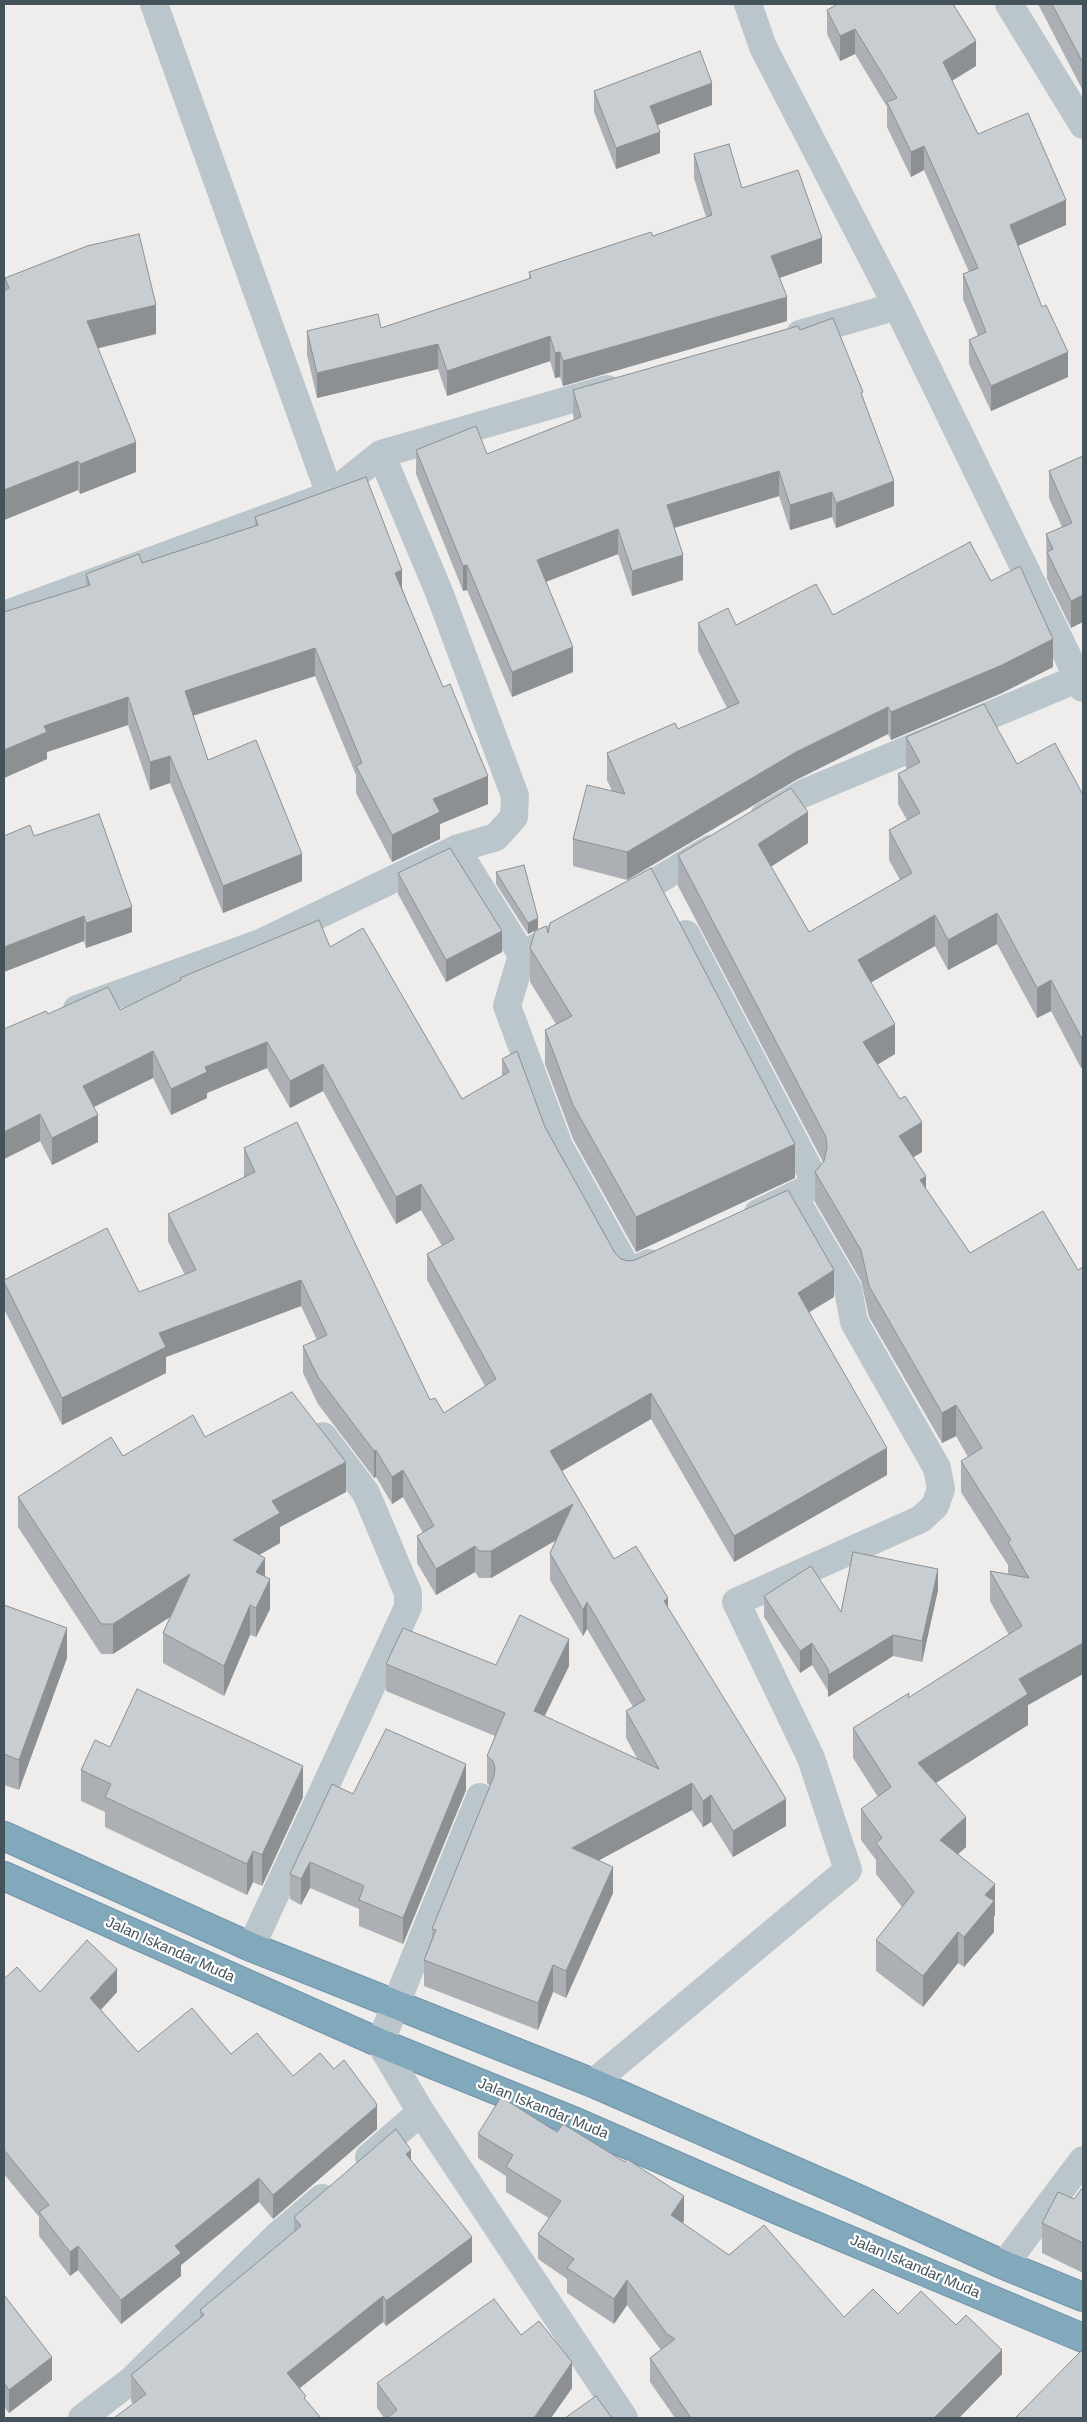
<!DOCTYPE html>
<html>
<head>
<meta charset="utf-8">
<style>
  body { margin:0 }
  #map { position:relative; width:1087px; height:2422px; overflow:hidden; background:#efecec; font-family:Arial,sans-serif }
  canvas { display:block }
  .frame { position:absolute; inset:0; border:5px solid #445359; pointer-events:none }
</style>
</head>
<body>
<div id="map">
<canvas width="1087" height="2422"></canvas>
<div class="frame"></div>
</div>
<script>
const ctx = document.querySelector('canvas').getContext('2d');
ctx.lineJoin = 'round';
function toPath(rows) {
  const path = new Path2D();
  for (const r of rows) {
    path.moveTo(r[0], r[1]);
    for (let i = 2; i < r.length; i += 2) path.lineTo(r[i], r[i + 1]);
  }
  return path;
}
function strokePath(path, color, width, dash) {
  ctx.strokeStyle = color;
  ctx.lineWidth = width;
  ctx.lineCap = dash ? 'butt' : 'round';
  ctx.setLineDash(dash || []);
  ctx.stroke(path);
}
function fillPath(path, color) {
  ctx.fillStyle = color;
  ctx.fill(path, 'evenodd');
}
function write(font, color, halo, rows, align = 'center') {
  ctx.font = font + ' Arial,sans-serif';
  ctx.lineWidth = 4.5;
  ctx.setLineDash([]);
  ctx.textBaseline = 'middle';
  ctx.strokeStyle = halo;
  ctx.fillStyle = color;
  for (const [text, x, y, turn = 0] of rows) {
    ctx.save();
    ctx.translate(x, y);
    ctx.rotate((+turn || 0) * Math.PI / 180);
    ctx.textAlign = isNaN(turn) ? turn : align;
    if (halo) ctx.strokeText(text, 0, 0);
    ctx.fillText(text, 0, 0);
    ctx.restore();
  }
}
const minor = toPath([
  [154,4,330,495],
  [748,4,763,47,897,306,1083,688],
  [1009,4,1083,125],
  [800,334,897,306],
  [4,615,330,495,381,454,607,389],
  [764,816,802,794,1079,678],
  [456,849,522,955],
  [625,900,710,849],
  [563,933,522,955,507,1006,559,1146,629,1272,649,1263],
  [686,934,812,1175,809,1188,758,1213],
  [77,1009,258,944,456,849,496,837,514,817,515,796,439,592,381,454],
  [480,1797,380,2043,421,2112,624,2418],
  [251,1947,408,1607,408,1593,366,1493,323,1436],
  [593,2083,848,1870,811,1758,736,1602,921,1519,935,1506,941,1489,937,1468,854,1322,848,1289,794,1197],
  [369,2157,421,2112],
  [1004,2265,1083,2160],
  [82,2418,133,2379,277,2236,322,2198]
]);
const highway = toPath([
  [4,1836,251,1947,593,2083,854,2197,1004,2265,1083,2297],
  [4,1876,380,2043,578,2123,780,2211,1083,2338]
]);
const wall = toPath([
  [1038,4,1083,4,1083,91],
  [827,10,976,66,952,81,978,134,1066,225,1018,246,1068,377,991,411,969,364,969,340,978,336,963,299,963,274,969,272,924,170,911,177,887,127,887,107,855,54,840,61,827,34],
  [594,91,712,105,657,125,660,153,616,169,594,112],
  [694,154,742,188,822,263,779,278,787,321,563,386,560,377,555,378,550,361,447,396,438,369,317,398,307,355,307,331,381,328,529,279,529,272,653,236,706,217,694,178],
  [5,278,156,334,98,348,136,472,80,494,78,490,4,520,4,291,5,290],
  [800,330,863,398,894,506,836,528,832,517,790,530,779,496,674,528,683,580,632,596,618,554,546,582,573,672,512,697,467,590,463,591,416,474,416,450,487,454,574,420,573,415,573,390],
  [1083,456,1071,628,1047,579,1046,534,1062,527,1049,498,1049,471],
  [255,517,402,588,488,804,440,824,440,839,392,862,356,793,356,775,315,676,193,716,208,760,302,881,223,913,170,783,150,790,128,725,47,752,47,759,4,778,86,586,86,574,142,563,255,526],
  [991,581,1053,667,1002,693,891,740,888,734,796,780,627,880,573,866,573,839,612,791,607,780,607,753,678,729,727,708,698,651,698,623,736,625,833,615],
  [906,737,1017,764,1083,795,1081,1068,1051,1011,1037,1018,997,944,948,970,935,946,871,982,895,1054,877,1065,922,1152,913,1157,926,1189,970,1253,1078,1270,1083,1267,1083,1674,1028,1705,1028,1725,936,1783,966,1847,958,1854,995,1915,994,1916,994,1932,964,1967,958,1963,923,2007,876,1971,876,1940,902,1907,876,1874,876,1860,861,1840,861,1809,878,1797,853,1758,853,1728,909,1698,1009,1635,990,1601,990,1571,1009,1574,1008,1573,1008,1565,961,1492,961,1461,968,1457,956,1436,942,1443,869,1317,861,1281,815,1202,815,1172,823,1162,678,886,678,855,808,843,771,866,809,932,900,880,889,860,889,830,907,820,898,804,898,774,907,769,906,767],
  [34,836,132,932,86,948,84,941],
  [496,872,538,929,528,934,496,884],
  [398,873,502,952,446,982,398,894],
  [548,933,795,1178,636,1252,573,1139,545,1064,545,1030,556,1024,530,982,530,948],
  [330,947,462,1099,502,1076,502,1059,545,1127,615,1253,621,1259,628,1261,834,1297,809,1312,887,1475,734,1562,651,1419,562,1471,614,1559,668,1608,786,1826,733,1857,711,1822,703,1827,692,1810,599,1860,613,1893,566,1998,553,1992,538,2030,424,1986,424,1960,432,1938,432,1929,490,1786,487,1783,487,1756,495,1736,386,1691,386,1664,569,1666,544,1716,638,1760,626,1738,626,1711,633,1707,587,1629,583,1636,550,1580,550,1553,555,1541,491,1578,479,1578,475,1572,436,1595,417,1563,417,1536,423,1533,403,1497,392,1504,376,1477,374,1478,318,1404,303,1373,303,1346,317,1340,301,1306,166,1357,166,1373,62,1425,4,1309,4,1280,139,1292,185,1275,168,1241,168,1214,244,1177,244,1148,430,1400,444,1413,485,1386,427,1280,427,1254,442,1246,421,1210,396,1224,323,1091,290,1108,267,1068,207,1093,207,1098,171,1115,153,1078,94,1107,98,1142,52,1165,40,1141,4,1159,4,1029,48,1014,120,1010,180,981,180,978],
  [205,1437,346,1492,280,1527,280,1543,259,1555,265,1576,270,1609,256,1637,250,1635,224,1696,163,1663,163,1633,170,1617,113,1654,101,1654,18,1527,18,1497,123,1456],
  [938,1590,922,1662,893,1656,828,1697,828,1691,812,1665,800,1673,764,1617,764,1596,841,1612],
  [4,1605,67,1658,19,1790,4,1785],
  [81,1770,303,1797,262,1886,253,1882,247,1895,105,1827,105,1812,81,1801],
  [466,1790,403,1944,359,1926,359,1909,310,1888,301,1905,290,1899,290,1874,353,1794],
  [4,1979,40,1992,117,1992,101,2010,138,2052,231,2054,293,2076,377,2129,273,2219,259,2202,181,2265,181,2276,121,2324,78,2270,70,2276,39,2236,39,2217,4,2174],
  [478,2134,684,2221,682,2223,729,2255,844,2317,898,2314,1002,2374,959,2418,675,2418,650,2382,650,2358,661,2350,627,2305,614,2324,567,2293,567,2279,538,2259,538,2234,549,2218,506,2192,506,2176,478,2158],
  [411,2160,472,2262,386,2326,383,2322,300,2388,306,2401,133,2404,131,2401,131,2375,200,2318,200,2310,294,2232,294,2217],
  [1083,2187,1083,2273,1042,2253,1042,2223,1074,2199],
  [4,2295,52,2380,9,2413,4,2407],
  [521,2335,572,2388,551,2418,384,2418,377,2408,377,2383]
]);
const shadedWall = toPath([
  [855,29,855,54,840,61,840,36],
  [976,41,976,66,943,86,943,62],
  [712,83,712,105,650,128,650,106],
  [660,132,660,153,616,169,616,148],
  [924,146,924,170,911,177,911,152],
  [1066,200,1066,225,1010,249,1010,225],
  [822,238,822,263,771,281,771,256],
  [787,297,787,321,563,386,563,361],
  [156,305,156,334,87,351,87,321],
  [550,336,550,361,447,396,447,371],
  [438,344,438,369,317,398,317,373],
  [560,352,560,377,555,378,555,353],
  [1068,352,1068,377,991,411,991,386],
  [136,442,136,472,80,494,80,464],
  [78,461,78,490,4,520,4,490],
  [779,471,779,496,667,530,667,505],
  [894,481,894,506,836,528,836,503],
  [832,492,832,517,790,530,790,505],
  [618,529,618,554,537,585,537,560],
  [683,555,683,580,632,596,632,571],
  [467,565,467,590,463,591,463,566],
  [402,570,402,598,395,573],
  [1083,595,1083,622,1071,628,1071,601],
  [1053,639,1053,667,1002,693,891,740,891,712],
  [573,647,573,672,512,697,512,672],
  [315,648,315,676,185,718,185,691],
  [128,697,128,725,47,752,47,759,4,778,4,750,44,726],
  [888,707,888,734,796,780,627,880,627,852,796,752],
  [170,756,170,783,150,790,150,762],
  [488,776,488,804,440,824,440,839,392,862,392,835,433,799],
  [808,812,808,843,758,875,758,844],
  [302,854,302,881,223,913,223,886],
  [132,907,132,932,86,948,86,923],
  [997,913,997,944,948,970,948,940],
  [935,915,935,946,858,990,858,960],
  [84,916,84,941,4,972,4,947],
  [538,918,538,929,528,934,528,923],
  [502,931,502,952,446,982,446,960],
  [1051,980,1051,1011,1037,1018,1037,988],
  [895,1024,895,1054,863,1073,863,1042],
  [1083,1036,1083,1067,1081,1068,1081,1037],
  [267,1042,267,1068,207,1093,207,1098,171,1115,171,1089,205,1067],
  [153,1051,153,1078,83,1112,83,1086],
  [323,1064,323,1091,290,1108,290,1081],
  [40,1114,40,1141,4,1159,4,1132],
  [98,1115,98,1142,52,1165,52,1138],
  [922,1122,922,1152,899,1166,899,1136],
  [795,1144,795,1178,636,1252,636,1217],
  [926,1176,926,1207,920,1180],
  [421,1184,421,1210,396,1224,396,1197],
  [834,1270,834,1297,798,1319,798,1293],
  [301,1280,301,1306,166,1357,166,1373,62,1425,62,1398,159,1333],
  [651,1393,651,1419,550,1478,550,1451],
  [956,1405,956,1436,942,1443,942,1413],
  [887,1448,887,1475,734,1562,734,1536],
  [376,1450,376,1477,374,1478,374,1451],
  [346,1462,346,1492,280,1527,280,1543,233,1570,233,1540,272,1501],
  [403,1470,403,1497,392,1504,392,1477],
  [573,1504,573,1530,491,1578,491,1551],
  [475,1546,475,1572,436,1595,436,1569],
  [265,1558,265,1587,256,1572],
  [938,1569,938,1590,922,1662,922,1641],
  [190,1574,190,1604,113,1654,113,1624],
  [270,1579,270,1609,256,1637,256,1608],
  [668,1598,668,1624,664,1601],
  [587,1602,587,1629,583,1636,583,1610],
  [250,1605,250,1635,224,1696,224,1666],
  [67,1628,67,1658,19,1790,19,1760],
  [893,1635,893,1656,828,1697,828,1675],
  [569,1639,569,1666,534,1738,534,1711],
  [812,1643,812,1665,800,1673,800,1651],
  [1083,1643,1083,1674,1028,1705,1028,1725,918,1794,918,1763,1019,1679],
  [466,1764,466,1790,403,1944,403,1918],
  [303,1766,303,1797,262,1886,262,1855],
  [692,1783,692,1810,572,1875,572,1848],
  [711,1795,711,1822,703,1827,703,1801],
  [786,1799,786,1826,733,1857,733,1831],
  [966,1817,966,1847,940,1870,940,1840],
  [253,1851,253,1882,247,1895,247,1864],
  [310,1862,310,1888,301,1905,301,1879],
  [613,1867,613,1893,566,1998,566,1971],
  [995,1884,995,1915,994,1916,994,1932,964,1967,964,1937,985,1895],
  [958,1932,958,1963,923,2007,923,1976],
  [553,1965,553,1992,538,2030,538,2003],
  [117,1969,117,1992,90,2021,90,1998],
  [377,2106,377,2129,273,2219,273,2195],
  [411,2150,411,2175,406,2154],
  [259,2178,259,2202,181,2265,181,2276,121,2324,121,2300,175,2246],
  [684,2196,684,2221,671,2240,671,2215],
  [472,2237,472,2262,386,2326,386,2301],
  [78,2246,78,2270,70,2276,70,2252],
  [627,2280,627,2305,614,2324,614,2299],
  [383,2296,383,2322,287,2398,287,2373],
  [1002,2350,1002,2374,959,2418,934,2418],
  [52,2357,52,2380,9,2413,9,2390],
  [572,2362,572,2388,551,2418,534,2418]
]);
const building = toPath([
  [838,4,953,4,976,41,943,62,978,134,1028,113,1066,200,1010,225,1042,307,1046,305,1068,352,991,386,969,340,986,332,963,274,978,268,924,146,911,152,887,102,897,98,855,29,840,36,827,10,838,4],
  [1052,4,1083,4,1083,63,1052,4],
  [700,51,712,83,650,106,660,132,616,148,594,91,700,51],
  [729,144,742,188,798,170,822,238,771,256,787,297,563,361,560,352,555,353,550,336,447,371,438,344,317,373,307,331,378,314,381,328,531,278,529,272,651,232,653,236,712,215,694,154,729,144],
  [139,234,156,305,87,321,136,442,80,464,78,461,4,490,4,291,9,288,5,278,87,246,139,234],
  [833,318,863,392,861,393,894,481,836,503,832,492,790,505,779,471,667,505,683,555,632,571,618,529,537,560,573,647,512,672,467,565,463,566,416,450,476,426,487,454,581,417,573,390,798,326,800,330,833,318],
  [1083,456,1083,595,1071,601,1047,552,1053,549,1046,534,1072,523,1049,471,1083,456],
  [366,477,402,570,395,573,443,687,450,684,488,776,433,799,440,812,392,835,356,766,362,763,315,648,185,691,208,760,256,740,302,854,223,886,170,756,150,762,128,697,44,726,47,732,4,750,4,612,90,585,86,574,139,554,142,563,258,525,255,517,366,477],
  [970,542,991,581,1020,566,1053,639,1002,665,891,712,888,707,796,752,627,852,573,839,587,785,625,794,607,753,675,723,678,729,739,703,698,623,728,608,736,625,816,584,833,615,970,542],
  [984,704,1017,764,1055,743,1083,795,1083,1036,1081,1037,1051,980,1037,988,997,913,948,940,935,915,858,960,895,1024,863,1042,900,1099,905,1096,922,1122,899,1136,926,1176,920,1180,970,1253,1043,1211,1078,1270,1083,1267,1083,1643,1019,1679,1028,1694,918,1763,966,1817,940,1840,995,1884,985,1895,994,1901,964,1937,958,1932,923,1976,876,1940,914,1892,876,1843,882,1838,861,1809,891,1787,853,1728,909,1693,908,1698,1022,1626,990,1571,1029,1578,1008,1542,1011,1540,961,1461,982,1448,956,1405,942,1413,869,1286,861,1250,815,1172,824,1161,827,1148,826,1137,678,855,791,788,808,812,758,844,809,932,912,873,889,830,920,813,898,774,920,762,906,737,984,704],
  [99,814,132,907,86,923,84,916,4,947,4,836,30,825,34,836,99,814],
  [450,848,502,931,446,960,398,873,450,848],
  [524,865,538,918,528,923,496,872,524,865],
  [651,868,795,1144,636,1217,573,1105,545,1030,572,1016,530,948,535,931,546,926,548,933,550,923,651,868],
  [319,920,330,947,363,928,462,1099,509,1072,502,1059,517,1051,545,1127,615,1253,621,1259,628,1261,635,1260,788,1190,834,1270,798,1293,887,1448,734,1536,651,1393,550,1451,614,1559,636,1546,668,1598,664,1601,786,1799,733,1831,711,1795,703,1801,692,1783,572,1848,613,1867,566,1971,553,1965,538,2003,424,1960,436,1930,432,1929,494,1776,495,1768,493,1761,487,1756,505,1713,386,1664,403,1628,496,1665,520,1615,569,1639,534,1711,659,1769,626,1711,645,1700,587,1602,583,1610,550,1553,573,1504,491,1551,479,1551,475,1546,436,1569,417,1536,434,1526,403,1470,392,1477,376,1450,374,1451,318,1377,303,1346,327,1335,301,1280,159,1333,166,1347,62,1398,4,1282,4,1280,107,1228,139,1292,196,1270,168,1214,255,1172,244,1148,297,1122,430,1400,435,1398,444,1413,496,1379,427,1254,454,1239,421,1184,396,1197,323,1064,290,1081,267,1042,205,1067,207,1072,171,1089,153,1051,83,1086,98,1115,52,1138,40,1114,4,1132,4,1029,46,1011,48,1014,108,987,120,1010,181,980,180,978,319,920],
  [292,1392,346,1462,272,1501,280,1513,233,1540,265,1558,256,1572,270,1579,256,1608,250,1605,224,1666,163,1633,190,1574,113,1624,101,1624,18,1497,111,1437,123,1456,193,1415,205,1437,292,1392],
  [853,1552,938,1569,922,1641,893,1635,828,1675,829,1671,812,1643,800,1651,764,1596,811,1566,841,1612,853,1552],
  [4,1605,67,1628,19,1760,4,1754,4,1605],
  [137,1689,303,1766,262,1855,253,1851,247,1864,105,1797,111,1784,81,1770,95,1740,110,1747,137,1689],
  [386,1729,466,1764,403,1918,359,1900,364,1886,310,1862,301,1879,290,1874,332,1784,353,1794,386,1729],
  [87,1940,117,1969,90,1998,138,2052,192,2008,231,2054,257,2033,293,2076,320,2053,334,2069,344,2060,376,2103,377,2106,273,2195,259,2178,175,2246,181,2253,121,2300,78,2246,70,2252,39,2212,49,2205,4,2150,4,1979,17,1967,40,1992,87,1940],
  [501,2097,557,2132,563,2124,625,2162,627,2159,684,2196,671,2215,729,2255,764,2225,844,2317,873,2289,898,2314,921,2291,956,2325,966,2315,1002,2350,934,2418,691,2418,650,2358,675,2339,667,2334,627,2280,614,2299,567,2268,574,2259,538,2234,561,2201,506,2167,513,2155,478,2134,501,2097],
  [396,2129,411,2150,406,2154,472,2237,386,2301,383,2296,287,2373,306,2396,304,2398,321,2418,114,2418,146,2394,131,2375,204,2315,200,2310,301,2226,294,2217,396,2129],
  [1083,2187,1083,2243,1042,2223,1058,2192,1074,2199,1083,2187],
  [4,2295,52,2357,9,2390,4,2383,4,2295],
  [494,2299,521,2335,539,2321,572,2362,534,2418,387,2418,397,2410,377,2383,494,2299],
  [1081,2351,1083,2353,1083,2418,1015,2418,1081,2351],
  [596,2396,612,2418,565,2418,596,2396]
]);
const streetNames = [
  ["Jalan Iskandar Muda",170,1950,24],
  ["Jalan Iskandar Muda",543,2109,22],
  ["Jalan Iskandar Muda",915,2267,23]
];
strokePath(highway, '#6e93a8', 30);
strokePath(minor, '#bac6cc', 28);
strokePath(highway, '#82a8bc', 28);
fillPath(wall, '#acb0b4');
fillPath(shadedWall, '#8c9092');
fillPath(building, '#c8cdd1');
strokePath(building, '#8c9092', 1);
write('15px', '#445359', '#fff', streetNames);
</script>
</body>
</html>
